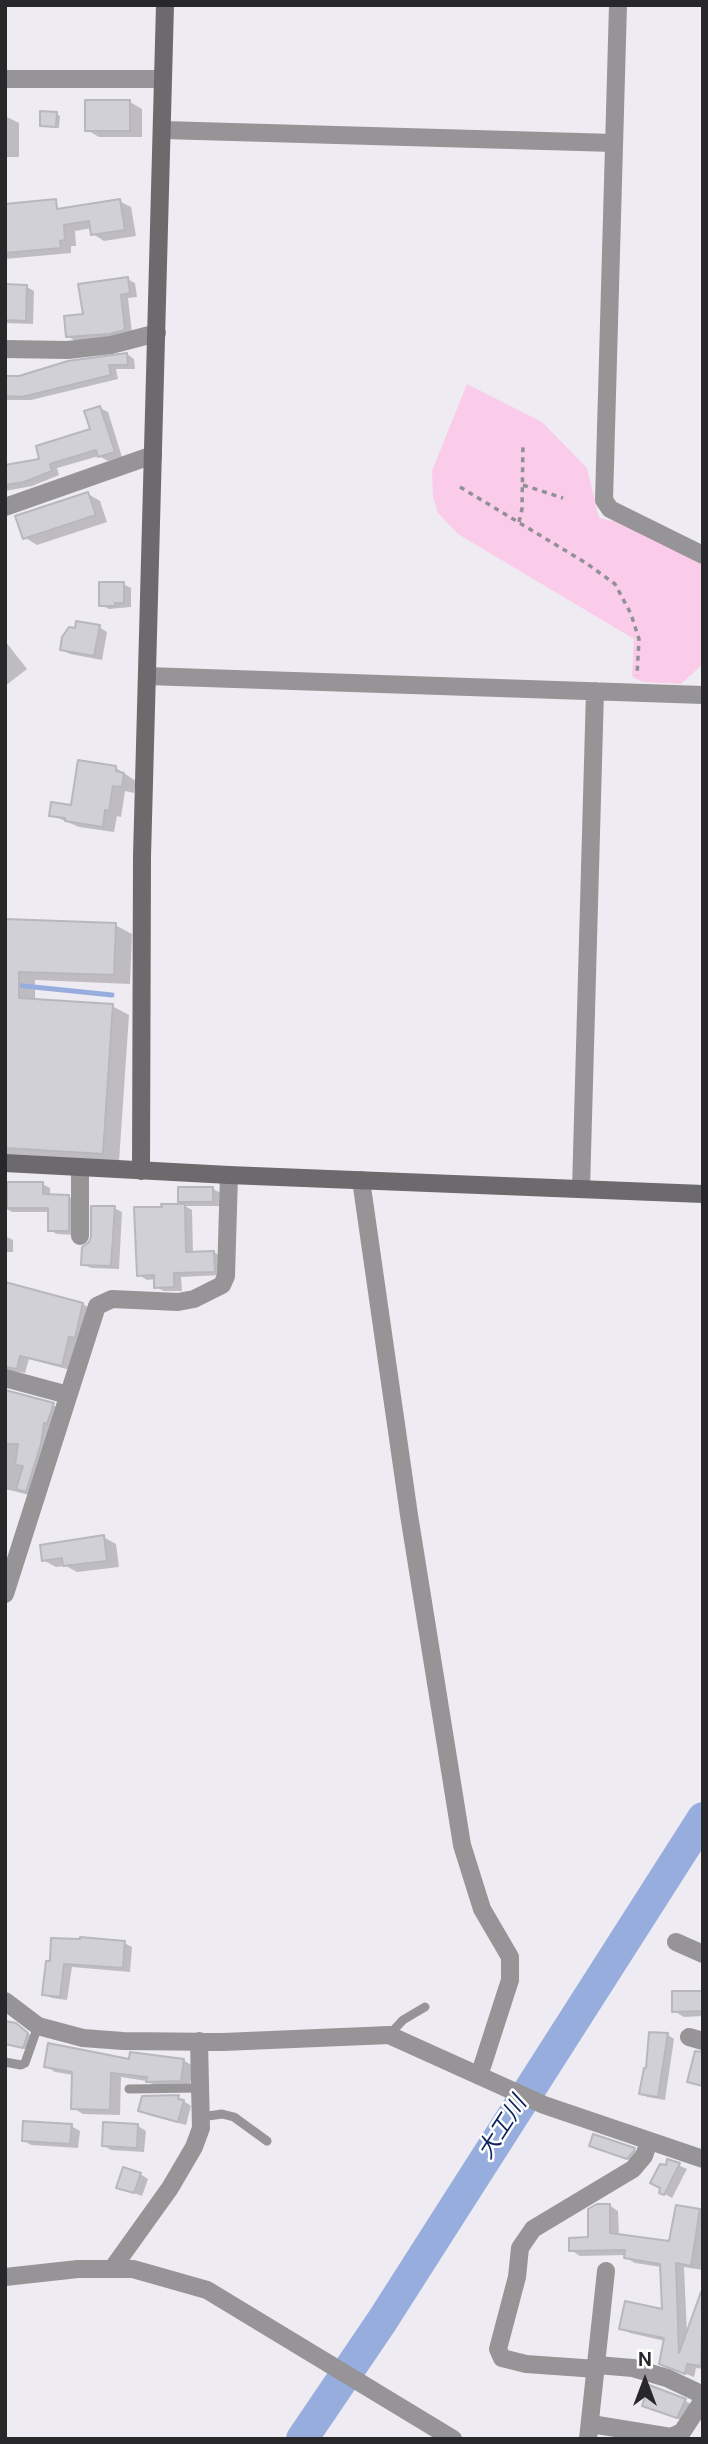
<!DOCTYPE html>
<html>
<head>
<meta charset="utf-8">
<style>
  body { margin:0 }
  #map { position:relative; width:708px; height:2444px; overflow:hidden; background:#eeecf2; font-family:"DM Sans",sans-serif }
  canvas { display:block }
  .frame { position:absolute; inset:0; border:7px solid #282729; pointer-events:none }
  .north { position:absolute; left:610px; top:2346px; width:70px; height:70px; -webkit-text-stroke:5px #fff; paint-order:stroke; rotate:0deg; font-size:19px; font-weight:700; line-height:28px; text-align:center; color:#282729 }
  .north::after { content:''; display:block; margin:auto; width:24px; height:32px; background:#282729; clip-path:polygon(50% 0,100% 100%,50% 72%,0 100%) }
</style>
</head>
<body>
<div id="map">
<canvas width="708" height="2444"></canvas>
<div class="frame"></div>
<div class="north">N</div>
</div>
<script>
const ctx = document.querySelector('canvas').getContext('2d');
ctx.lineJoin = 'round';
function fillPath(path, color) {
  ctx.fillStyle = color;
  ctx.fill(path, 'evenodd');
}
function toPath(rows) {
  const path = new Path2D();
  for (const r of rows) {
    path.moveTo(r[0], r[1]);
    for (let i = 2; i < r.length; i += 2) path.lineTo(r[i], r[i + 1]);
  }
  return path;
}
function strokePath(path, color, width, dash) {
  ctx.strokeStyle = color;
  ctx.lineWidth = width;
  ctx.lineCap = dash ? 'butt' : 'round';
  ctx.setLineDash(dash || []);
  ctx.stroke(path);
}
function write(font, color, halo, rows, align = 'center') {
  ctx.font = font + ' "DM Sans","Noto Sans JP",sans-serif';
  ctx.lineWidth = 5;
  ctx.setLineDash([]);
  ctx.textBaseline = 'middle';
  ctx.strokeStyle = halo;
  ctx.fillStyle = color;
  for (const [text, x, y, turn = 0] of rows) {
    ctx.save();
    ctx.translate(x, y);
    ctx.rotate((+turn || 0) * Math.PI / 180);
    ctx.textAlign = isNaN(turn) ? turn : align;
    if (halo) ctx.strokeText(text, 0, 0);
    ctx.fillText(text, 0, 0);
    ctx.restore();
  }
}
const green = toPath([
  [467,384,542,422,587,468,599,518,622,523,703,564,703,664,681,684,643,682,632,677,634,639,458,534,438,513,433,497,432,471]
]);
const shadow = toPath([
  [130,102,142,109,142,137,99,137,87,130],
  [56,114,60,116,59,128,41,125],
  [5,116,19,123,19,157,5,157],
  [119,201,131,207,136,236,104,241,93,234,92,228,75,231,76,246,71,246,71,253,5,259,5,226],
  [127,279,135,283,137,297,128,298,132,333,117,337,75,341,68,336,85,316],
  [5,287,27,287,34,291,33,324,5,323],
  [127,354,134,359,135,369,116,369,118,379,31,400,5,400,5,377,19,378],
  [100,408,108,412,122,457,108,461,99,456,57,468,59,475,32,486,5,491,5,467,42,460,92,430],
  [88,494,100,501,107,522,37,545,24,537],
  [123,584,131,588,131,607,109,609,101,605],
  [99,627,107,632,102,660,70,654,62,650],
  [5,641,27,669,5,686],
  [116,768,136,781,134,793,125,791,121,817,117,816,114,832,79,827,51,815,73,807],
  [5,921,115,925,132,934,130,984,35,980,35,1001,112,1006,129,1015,119,1162,5,1155],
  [5,1184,42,1184,50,1188,50,1196,68,1196,76,1201,76,1235,57,1234,49,1230,50,1212,12,1212,5,1208],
  [213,1189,221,1193,221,1206,185,1206,192,1210,193,1253,214,1252,222,1257,222,1275,181,1277,182,1291,164,1291,156,1287,156,1279,147,1280,139,1275,136,1209,187,1205,180,1201],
  [114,1208,122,1212,119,1269,91,1268,83,1264,91,1243],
  [5,1236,13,1240,13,1252,5,1252,5,1254],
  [5,1291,83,1304,91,1309,70,1370,29,1359,25,1373,12,1371,5,1377],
  [5,1391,53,1405,62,1410,34,1496,5,1489],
  [103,1537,116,1544,119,1567,77,1572,66,1566,56,1567,43,1560],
  [124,1943,132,1947,130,1972,72,1967,67,2000,52,1998,44,1994,48,1963],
  [703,1992,703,2016,684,2017,674,2011],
  [24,2030,35,2039,31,2051,5,2043],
  [650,2034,668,2035,674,2039,665,2100,647,2097,641,2093,648,2070],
  [183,2060,193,2066,190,2086,157,2087,147,2081,121,2077,120,2115,83,2114,73,2108,74,2075,55,2072,46,2066],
  [178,2097,191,2106,186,2125,148,2115,140,2110],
  [71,2126,80,2131,78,2148,31,2145,23,2140],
  [138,2126,146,2131,144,2152,111,2150,103,2145],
  [591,2145,634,2149,641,2154,635,2162],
  [669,2161,687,2169,672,2198,661,2192],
  [140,2174,148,2179,142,2196,118,2187],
  [609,2205,618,2211,619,2236,671,2243,699,2211,703,2213,703,2270,684,2267,687,2335,703,2292,703,2369,696,2368,694,2377,670,2368,665,2341,630,2333,621,2328,663,2311,661,2267,635,2263,626,2258,626,2255,580,2256,571,2250,590,2239],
  [685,2401,693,2405,686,2422,644,2405]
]);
const stream = toPath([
  [14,985,112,995]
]);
const river = toPath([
  [302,2439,382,2321,703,1818]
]);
const building = toPath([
  [85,100,130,100,130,131,85,131,85,100],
  [40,111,57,112,56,127,40,126,40,111],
  [56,199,57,209,120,199,125,230,91,235,89,221,64,225,65,240,60,241,61,248,5,253,5,204,56,199],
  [128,277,130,293,121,295,125,330,109,334,66,337,64,316,83,314,78,284,128,277],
  [5,284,27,285,26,321,5,320,5,284],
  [127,353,128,365,109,365,111,375,22,397,5,396,5,376,19,376,68,361,127,353],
  [100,406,115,452,98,457,96,450,50,464,52,471,24,482,5,485,5,465,39,459,36,446,90,429,84,411,100,406],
  [88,492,96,515,23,539,15,516,88,492],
  [99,582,124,582,124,603,115,603,115,606,99,606,99,582],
  [76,621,100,625,94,656,60,650,62,637,69,627,75,628,76,621],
  [78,760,116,766,116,771,124,773,122,787,113,786,109,811,105,810,103,827,65,821,65,818,49,816,51,802,71,805,78,760],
  [5,919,116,923,114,975,19,972,19,998,113,1004,103,1154,5,1148,5,919],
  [7,1182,43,1182,43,1194,69,1195,69,1231,48,1231,48,1208,7,1208,7,1182],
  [178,1187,213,1187,213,1202,178,1202,178,1187],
  [161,1204,185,1204,186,1252,214,1251,215,1272,174,1273,174,1287,154,1288,154,1275,137,1276,134,1207,162,1207,161,1204],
  [91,1206,115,1206,111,1266,81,1265,82,1247,89,1242,91,1237,91,1206],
  [5,1282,83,1303,75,1338,69,1337,62,1366,20,1356,17,1369,5,1367,5,1282],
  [5,1390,54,1403,47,1424,44,1423,41,1444,26,1492,16,1489,23,1466,15,1465,18,1444,5,1444,5,1390],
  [104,1535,107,1561,63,1566,62,1558,42,1561,40,1545,104,1535],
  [80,1937,125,1941,123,1968,64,1964,60,1997,42,1995,46,1961,50,1961,51,1938,80,1939,80,1937],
  [672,1991,703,1991,703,2011,672,2012,672,1991],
  [5,2021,16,2023,28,2033,23,2048,5,2044,5,2021],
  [649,2032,668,2033,658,2097,639,2094,644,2068,646,2068,649,2032],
  [48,2043,129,2059,130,2052,184,2059,181,2081,146,2082,147,2077,111,2073,110,2110,71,2109,72,2072,44,2067,48,2043],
  [695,2051,703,2052,703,2086,687,2082,695,2051],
  [179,2095,178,2099,184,2100,178,2122,138,2111,142,2096,179,2095],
  [23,2121,72,2124,70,2144,22,2141,23,2121],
  [103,2122,138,2124,137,2148,102,2146,103,2122],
  [593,2134,635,2148,634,2151,627,2159,589,2146,593,2134],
  [667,2159,680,2163,664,2195,659,2193,660,2188,650,2183,660,2164,666,2165,667,2159],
  [123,2167,141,2173,134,2193,116,2188,123,2167],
  [597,2204,610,2204,610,2233,669,2241,676,2205,700,2209,691,2266,676,2263,679,2353,701,2292,703,2293,701,2366,687,2364,685,2374,659,2364,664,2338,619,2329,625,2301,662,2309,660,2264,624,2258,625,2250,569,2251,569,2238,588,2237,588,2209,597,2204],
  [649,2385,686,2399,677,2418,642,2406,649,2385]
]);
const path = toPath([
  [523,485,563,498],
  [460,487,586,563,615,584,631,614,639,639,637,676],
  [519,522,522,509,523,443]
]);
const lane = toPath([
  [389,2035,403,2020,425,2007],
  [5,2062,21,2065,25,2063,38,2026],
  [129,2089,199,2088],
  [201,2117,222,2114,234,2117,267,2141]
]);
const street = toPath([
  [618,5,604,500,610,509,703,555],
  [5,79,162,79],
  [163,130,614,143],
  [5,349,68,350,111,345,157,333],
  [5,507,153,455],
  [147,676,703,695],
  [361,1180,409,1515,462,1845,482,1909,510,1957,510,1980,479,2076],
  [581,1189,595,691],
  [80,1236,80,1169],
  [5,1378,68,1395],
  [5,1594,97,1306,112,1299,178,1302,194,1299,222,1285,226,1276,229,1175],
  [676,1942,703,1954],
  [5,2001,38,2026,83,2038,123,2041,223,2042,389,2035,544,2105,703,2159],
  [689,2037,703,2041],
  [112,2269,170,2188,194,2147,201,2128,199,2041],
  [5,2277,78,2269,133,2269,207,2290,453,2439],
  [597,2365,633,2368,667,2378,703,2395],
  [597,2369,526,2364,502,2358,498,2349,517,2277,520,2248,533,2229,633,2169,644,2156,649,2141],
  [591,2424,671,2437,682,2432,703,2400],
  [588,2439,606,2271]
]);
const secondary = toPath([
  [5,1163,229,1175,703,1194],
  [141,1171,142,856,165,5]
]);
const waterNames = [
  ["大工川",503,2128,-57]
];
fillPath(green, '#faccea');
fillPath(shadow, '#0003');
strokePath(stream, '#96adde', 5);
strokePath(river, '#96adde', 32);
fillPath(building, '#d0d0d6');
strokePath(building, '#b7b7bd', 2);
strokePath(path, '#919094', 3.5, [5, 5]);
strokePath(lane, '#969496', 9);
strokePath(street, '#969496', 18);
strokePath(secondary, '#6c6a6d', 18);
write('italic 23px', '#10255f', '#fff', waterNames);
</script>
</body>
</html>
